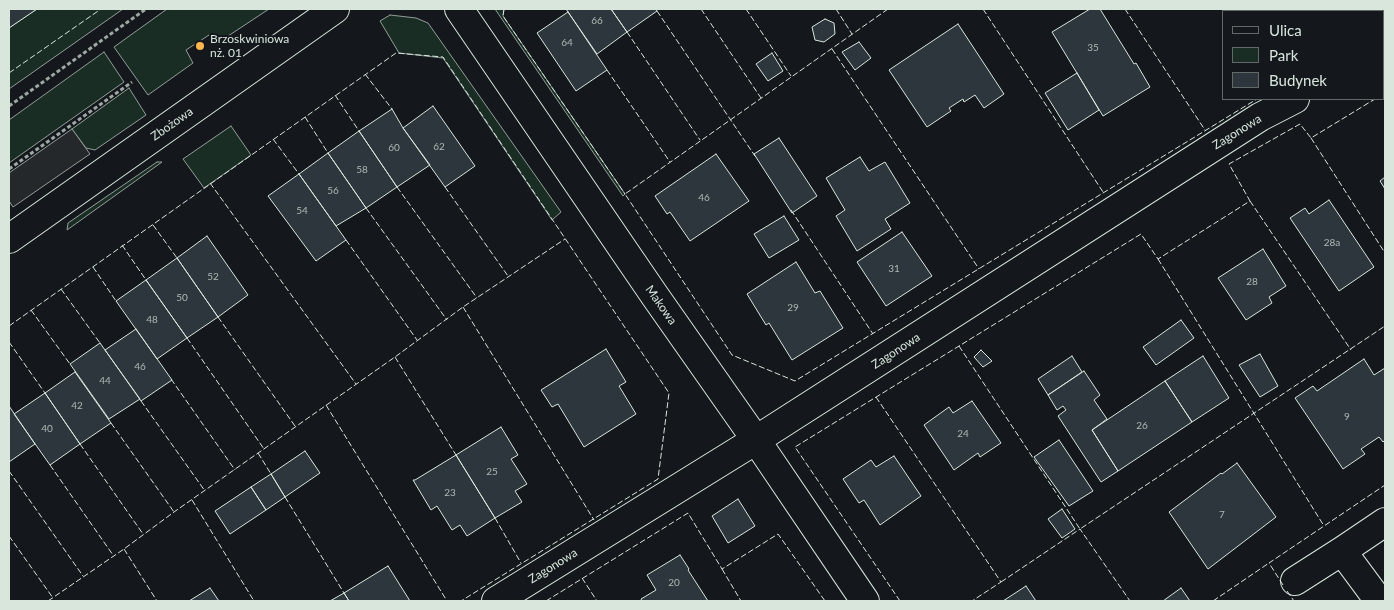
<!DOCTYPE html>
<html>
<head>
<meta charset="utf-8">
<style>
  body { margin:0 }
  #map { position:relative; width:1394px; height:610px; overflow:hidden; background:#14181c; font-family:Lato,sans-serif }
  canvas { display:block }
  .frame { position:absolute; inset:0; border:10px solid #d8e6dc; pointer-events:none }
  .legend { position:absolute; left:1222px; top:10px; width:162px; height:90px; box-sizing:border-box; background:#14181c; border:1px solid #626a69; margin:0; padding:6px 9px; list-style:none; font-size:15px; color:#d8e6dc }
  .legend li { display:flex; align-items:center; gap:10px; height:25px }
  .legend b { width:25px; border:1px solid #626a69 }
</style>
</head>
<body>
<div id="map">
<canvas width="1394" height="610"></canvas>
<div class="frame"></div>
<ul class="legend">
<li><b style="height:6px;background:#14181c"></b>Ulica</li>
<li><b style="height:14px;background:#1a2d24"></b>Park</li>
<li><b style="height:14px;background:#2c363c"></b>Budynek</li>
</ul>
</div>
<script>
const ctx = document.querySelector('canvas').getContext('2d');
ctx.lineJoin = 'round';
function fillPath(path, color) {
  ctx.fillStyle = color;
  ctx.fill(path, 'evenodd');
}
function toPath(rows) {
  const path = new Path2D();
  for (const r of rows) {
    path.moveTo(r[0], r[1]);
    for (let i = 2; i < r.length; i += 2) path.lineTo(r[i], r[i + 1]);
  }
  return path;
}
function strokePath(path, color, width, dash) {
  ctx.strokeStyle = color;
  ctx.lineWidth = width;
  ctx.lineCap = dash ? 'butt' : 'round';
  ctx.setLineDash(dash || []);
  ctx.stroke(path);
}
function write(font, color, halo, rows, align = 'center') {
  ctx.font = font + ' Lato,sans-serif';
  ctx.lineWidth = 4;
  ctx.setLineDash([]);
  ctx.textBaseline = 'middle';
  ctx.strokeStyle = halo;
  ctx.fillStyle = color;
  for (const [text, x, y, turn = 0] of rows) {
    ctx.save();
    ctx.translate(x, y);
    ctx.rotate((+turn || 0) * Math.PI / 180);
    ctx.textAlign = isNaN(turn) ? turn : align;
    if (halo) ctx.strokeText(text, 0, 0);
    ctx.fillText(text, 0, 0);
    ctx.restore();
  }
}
const green = toPath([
  [37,9,123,9,9,89,9,28,37,9],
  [167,9,269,9,216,44,209,35,186,50,193,63,148,95,114,47,167,9],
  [495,9,504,9,503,16,625,194,623,196,495,9],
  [390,15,416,18,428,23,561,212,552,220,443,58,399,53,380,21,390,15],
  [104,52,124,82,9,163,9,120,104,52],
  [129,88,146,115,95,150,86,148,72,129,129,88],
  [231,126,251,155,204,188,183,159,231,126],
  [157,162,162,162,67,230,68,223,157,162]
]);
const parking = toPath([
  [72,129,90,154,13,207,9,201,9,173,72,129]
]);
const building = toPath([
  [9,9,37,9,9,28,9,9],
  [566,9,611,9,627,32,597,54,566,9],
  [611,9,656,9,657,11,627,32,611,9],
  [1090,9,1100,9,1134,64,1136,63,1150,87,1103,116,1052,32,1090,9],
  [568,12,607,70,576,91,537,33,568,12],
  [825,19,834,23,835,34,824,42,815,40,812,27,825,19],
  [958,24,1004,94,984,108,975,95,964,102,963,99,949,108,951,111,927,127,889,70,958,24],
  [859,42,871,58,855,70,842,52,859,42],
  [772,53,783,71,768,81,756,64,772,53],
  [1077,73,1099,110,1068,130,1045,93,1077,73],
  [433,106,475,166,445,187,403,128,433,106],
  [392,109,403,128,430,165,397,187,359,131,392,109],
  [359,131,397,187,366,208,328,153,359,131],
  [779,138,817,196,792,213,754,154,779,138],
  [328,153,366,208,336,226,299,174,328,153],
  [716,154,749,201,690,241,670,212,667,214,655,196,716,154],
  [860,157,869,171,885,162,910,203,885,219,891,229,857,251,836,216,845,210,826,178,860,157],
  [299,174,346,240,316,261,268,196,299,174],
  [1385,177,1385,189,1380,181,1385,177],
  [1329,200,1374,267,1339,291,1290,218,1305,208,1309,214,1329,200],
  [784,216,799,240,769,258,754,234,784,216],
  [902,232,932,276,886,306,857,262,902,232],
  [207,236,248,295,218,317,177,258,207,236],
  [1263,249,1286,286,1269,297,1272,303,1246,320,1218,278,1263,249],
  [177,258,218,317,187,338,146,280,177,258],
  [796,262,815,293,820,291,843,328,792,360,769,323,766,325,747,294,796,262],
  [146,280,187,338,157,359,116,301,146,280],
  [1181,320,1194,338,1156,365,1143,347,1181,320],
  [136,329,172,380,141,401,105,350,136,329],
  [100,343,140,399,109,419,70,364,100,343],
  [606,349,626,382,619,386,636,414,584,447,558,404,552,407,541,390,606,349],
  [981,350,992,361,983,367,974,357,981,350],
  [1260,354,1278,386,1260,397,1239,365,1260,354],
  [1072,356,1082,372,1048,395,1038,379,1072,356],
  [1203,356,1229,398,1192,422,1165,381,1203,356],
  [1364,359,1374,375,1385,368,1385,440,1383,442,1379,437,1361,449,1365,454,1343,469,1295,398,1313,386,1317,391,1364,359],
  [1084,371,1100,395,1094,400,1107,419,1092,430,1118,471,1101,482,1058,416,1066,410,1063,406,1057,410,1048,395,1084,371],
  [75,372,111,423,80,444,45,393,75,372],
  [1165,381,1192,422,1118,471,1092,430,1165,381],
  [45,393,80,444,50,465,14,414,45,393],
  [972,401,1001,443,980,457,978,453,954,470,924,425,949,407,953,413,972,401],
  [9,406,35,444,9,462,9,406],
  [501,427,518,455,511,459,527,484,515,491,522,502,495,518,456,455,501,427],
  [1059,440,1093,491,1069,506,1034,457,1059,440],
  [305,451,320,473,285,497,271,474,305,451],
  [456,455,495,518,467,536,460,525,452,530,437,506,431,510,413,480,415,480,456,455],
  [894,456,921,496,880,525,864,500,859,503,843,479,871,460,876,467,894,456],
  [1237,463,1276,517,1208,569,1169,512,1221,473,1222,474,1237,463],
  [271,474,285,497,266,510,251,487,271,474],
  [251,487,266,510,230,534,215,511,251,487],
  [738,499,755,526,728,543,712,516,738,499],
  [1062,509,1075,529,1062,538,1048,519,1062,509],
  [680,555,689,569,688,570,708,601,642,601,641,599,656,590,647,575,680,555],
  [388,566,410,601,349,601,344,593,388,566],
  [1026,586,1036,601,1003,601,1026,586],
  [210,588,219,601,189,601,210,588],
  [1181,588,1190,601,1163,601,1181,588],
  [344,593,349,601,330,601,344,593]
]);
const path = toPath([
  [9,106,146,9],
  [9,169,132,82]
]);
const minor = toPath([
  [459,9,655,296,756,440,865,601],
  [1383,65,1385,63],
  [1342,551,1385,522],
  [1295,581,1342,551,1379,601],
  [496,601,756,440,1260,117,1295,99]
]);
const tertiary = toPath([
  [9,239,335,9]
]);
const fence = toPath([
  [504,9,503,16,625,194],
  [701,9,761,98],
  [746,9,791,76],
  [836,9,852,34],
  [888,9,625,194,732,355,795,381,1257,99],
  [983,9,1103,192],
  [1125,9,1205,130],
  [657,11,755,156],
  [1383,22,1385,21],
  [627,32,700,140],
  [832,49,979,269],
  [607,70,670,162],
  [9,73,101,9],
  [365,74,392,109],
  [1383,94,1385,93],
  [335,95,359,131],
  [305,117,328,153],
  [1311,138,1385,253],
  [273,139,299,174],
  [210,183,356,384],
  [397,187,477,298],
  [445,187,508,276],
  [1250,201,1351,350],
  [366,208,447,320],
  [791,210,873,334],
  [153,225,177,258],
  [346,240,417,340],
  [122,245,146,280],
  [1158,259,1324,526],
  [93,267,116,301],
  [61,289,100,343],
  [463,307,594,520],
  [31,310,70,364],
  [218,317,295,426],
  [9,326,396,53,443,57,669,393,658,479,461,601],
  [187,338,264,449],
  [9,342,45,393],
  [959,346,1080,529,1385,326],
  [395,357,456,455],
  [171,379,235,470],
  [876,397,1001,582,972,601],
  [141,401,205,491],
  [326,405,447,601],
  [111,423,174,512],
  [80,444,143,534],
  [258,453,271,474],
  [50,465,113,555],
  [9,471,83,576],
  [285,497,344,593],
  [192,500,254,601],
  [495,518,521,563],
  [9,536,53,598],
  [124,549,157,601],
  [722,569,741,601],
  [582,578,597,601],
  [1001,582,1080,529,1130,601],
  [1283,585,1269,563,1385,485],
  [1287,591,1294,601],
  [48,601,124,549,174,512,395,357,463,307,565,239],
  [546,601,688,513,722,569,778,534,825,601],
  [900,601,795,447,1141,234,1158,259,1250,201,1229,164,1300,124,1311,138,1375,99],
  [1213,601,1269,563]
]);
const markers = [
  [200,46,5,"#ffb74d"]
];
const numberNames = [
  ["66",597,21],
  ["64",567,43],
  ["35",1093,48],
  ["62",439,147],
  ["60",394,148],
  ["58",362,170],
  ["56",333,191],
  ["46",704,198],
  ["54",302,211],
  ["28a",1332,243],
  ["31",894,269],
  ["52",213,277],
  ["28",1252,282],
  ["50",182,298],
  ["29",793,308],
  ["48",152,320],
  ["46",140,367],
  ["44",105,381],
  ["42",77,406],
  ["9",1347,417],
  ["26",1142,426],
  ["40",47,429],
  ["24",963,434],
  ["25",492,472],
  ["23",450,493],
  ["7",1222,515],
  ["20",674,583]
];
const poiNames = [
  ["Brzoskwiniowa",210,39],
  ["nż. 01",210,53]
];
const streetNames = [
  ["Zbożowa",172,124,-35],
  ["Zagonowa",1237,132,-32],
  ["Makowa",661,305,55],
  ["Zagonowa",896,351,-33],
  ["Zagonowa",553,566,-32]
];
fillPath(green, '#1a2d24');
strokePath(green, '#939e99', 1);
fillPath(parking, '#24282b');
strokePath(parking, '#939e99', 1);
fillPath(building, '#2c363c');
strokePath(building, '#d8e6dc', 1);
strokePath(minor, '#d8e6dc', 30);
strokePath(tertiary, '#d8e6dc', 30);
strokePath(path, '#9da8a2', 3, [4, 2.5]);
strokePath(minor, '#14181c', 28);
strokePath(tertiary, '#14181c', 28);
strokePath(fence, '#d8e6dc', 1, [6, 2.5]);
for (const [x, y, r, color] of markers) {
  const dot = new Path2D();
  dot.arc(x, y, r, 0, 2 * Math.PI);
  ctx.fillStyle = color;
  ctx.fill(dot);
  strokePath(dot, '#14181c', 2);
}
write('10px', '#adbab4', null, numberNames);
write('12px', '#d8e6dc', '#14181c', poiNames, 'left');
write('12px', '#d8e6dc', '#14181c', streetNames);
</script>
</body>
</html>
